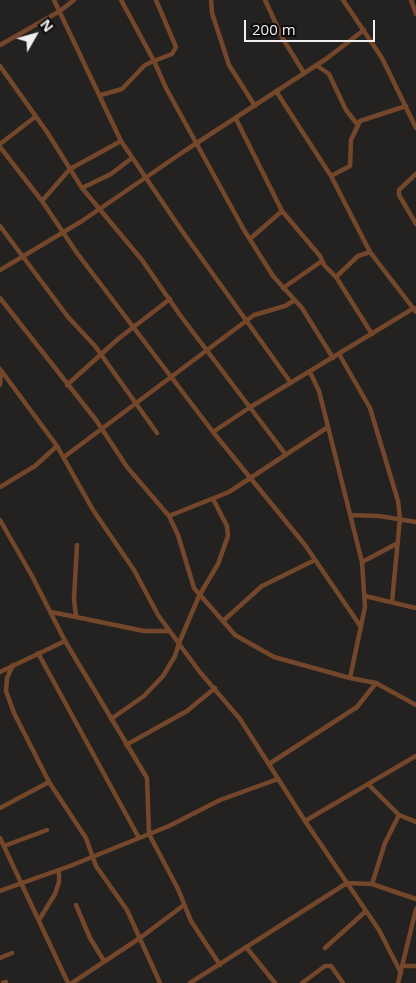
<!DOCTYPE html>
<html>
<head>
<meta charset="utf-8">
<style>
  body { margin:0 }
  #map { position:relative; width:416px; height:983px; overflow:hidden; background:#242121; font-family:"Open Sans",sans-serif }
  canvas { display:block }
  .north { position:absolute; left:10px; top:10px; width:50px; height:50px; -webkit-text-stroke:4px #0d0b0b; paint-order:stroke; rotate:52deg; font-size:14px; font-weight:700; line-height:20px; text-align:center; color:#f1efef }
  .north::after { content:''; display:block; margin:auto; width:18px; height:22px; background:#f1efef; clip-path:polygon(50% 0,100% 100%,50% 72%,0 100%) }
  .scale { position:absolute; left:244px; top:20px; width:131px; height:22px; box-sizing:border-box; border:2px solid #f1efef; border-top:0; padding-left:6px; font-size:15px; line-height:18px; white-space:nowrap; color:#f1efef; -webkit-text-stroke:4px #0d0b0b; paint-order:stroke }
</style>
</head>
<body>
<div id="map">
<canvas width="416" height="983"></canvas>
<div class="north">N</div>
<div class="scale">200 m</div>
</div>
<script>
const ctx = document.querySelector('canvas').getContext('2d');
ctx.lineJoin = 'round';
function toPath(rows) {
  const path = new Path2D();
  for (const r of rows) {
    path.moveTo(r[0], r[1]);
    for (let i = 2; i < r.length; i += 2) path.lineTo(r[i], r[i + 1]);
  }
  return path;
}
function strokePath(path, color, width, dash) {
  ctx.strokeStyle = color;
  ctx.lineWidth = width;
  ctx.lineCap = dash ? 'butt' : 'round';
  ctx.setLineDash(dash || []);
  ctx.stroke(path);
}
const street = toPath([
  [54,0,121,141,182,231,291,383],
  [156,0,176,47,172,54,154,61,166,88,244,230,273,276,302,308,333,358],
  [211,0,212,13,229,65,255,106],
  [265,0,283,39,304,73],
  [343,0,382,58,416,128],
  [411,0,416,14],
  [0,45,60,11,74,0],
  [316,65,329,74,346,110,357,124],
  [0,66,47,132,82,188,142,260,180,315,286,455],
  [276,91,331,176,370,252,416,312],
  [101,95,122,89,145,65,154,61,121,0],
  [236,119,282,211,320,256,324,265,336,277,372,334],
  [0,144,35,117],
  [0,147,42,201,77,253,213,432,305,545,361,627],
  [416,174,399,190,399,195,416,224],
  [331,176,350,166,351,140,360,121,406,106],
  [82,188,111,174,132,158],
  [42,201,70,169,121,141],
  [0,226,68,317,95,346,157,433],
  [251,238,282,211],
  [0,270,82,221,186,150,326,59,364,30],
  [336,277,358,256,370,252],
  [283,288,322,261],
  [0,298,96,420,127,467,169,516,178,535,194,588,235,635,274,657,350,678,376,683,416,705],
  [339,354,370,408,398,501,400,518,392,602],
  [0,369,57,446,93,510,134,570,158,615,199,671,240,719,305,821,379,930,401,973],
  [310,372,319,391,362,562,365,607,350,678],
  [0,385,1,371],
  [67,385,118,339,170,299],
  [213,432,249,408,414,308],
  [64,457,254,315,285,306,295,300],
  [0,487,35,466,57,446],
  [350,515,379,516,416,522],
  [169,516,229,492,328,427],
  [0,520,32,576,65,641,147,778,149,834,178,889,191,921,220,965],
  [362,562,398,543],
  [365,596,416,608],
  [51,612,76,617,74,599,77,545],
  [76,617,144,631,170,631],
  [223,621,262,586,315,560],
  [38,653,139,838],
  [13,665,7,678,6,691,14,713,49,782,86,838,96,866,127,910,160,983],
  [0,672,65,641],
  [111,719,144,696,163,676,175,656,179,643,199,596,218,564,228,536,227,526,213,499],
  [126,745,187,711,215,688],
  [269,764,357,707,376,683],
  [369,785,399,815,416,822],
  [0,808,49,782],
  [305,821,416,756],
  [0,838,68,983],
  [4,846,47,830],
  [372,884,416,899],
  [0,891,70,866,169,826,220,800,278,779],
  [76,905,90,938,104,961],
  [39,920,55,894,59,882,59,871],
  [246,947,275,983],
  [325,948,366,911],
  [0,958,12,953],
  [403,966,416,966],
  [3,983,6,982],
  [72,983,140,938,184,905],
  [190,983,347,883,372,884,385,843,399,815],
  [302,983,325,966,331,966,343,983],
  [398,983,416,909]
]);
strokePath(street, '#74472b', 4.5);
</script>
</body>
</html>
